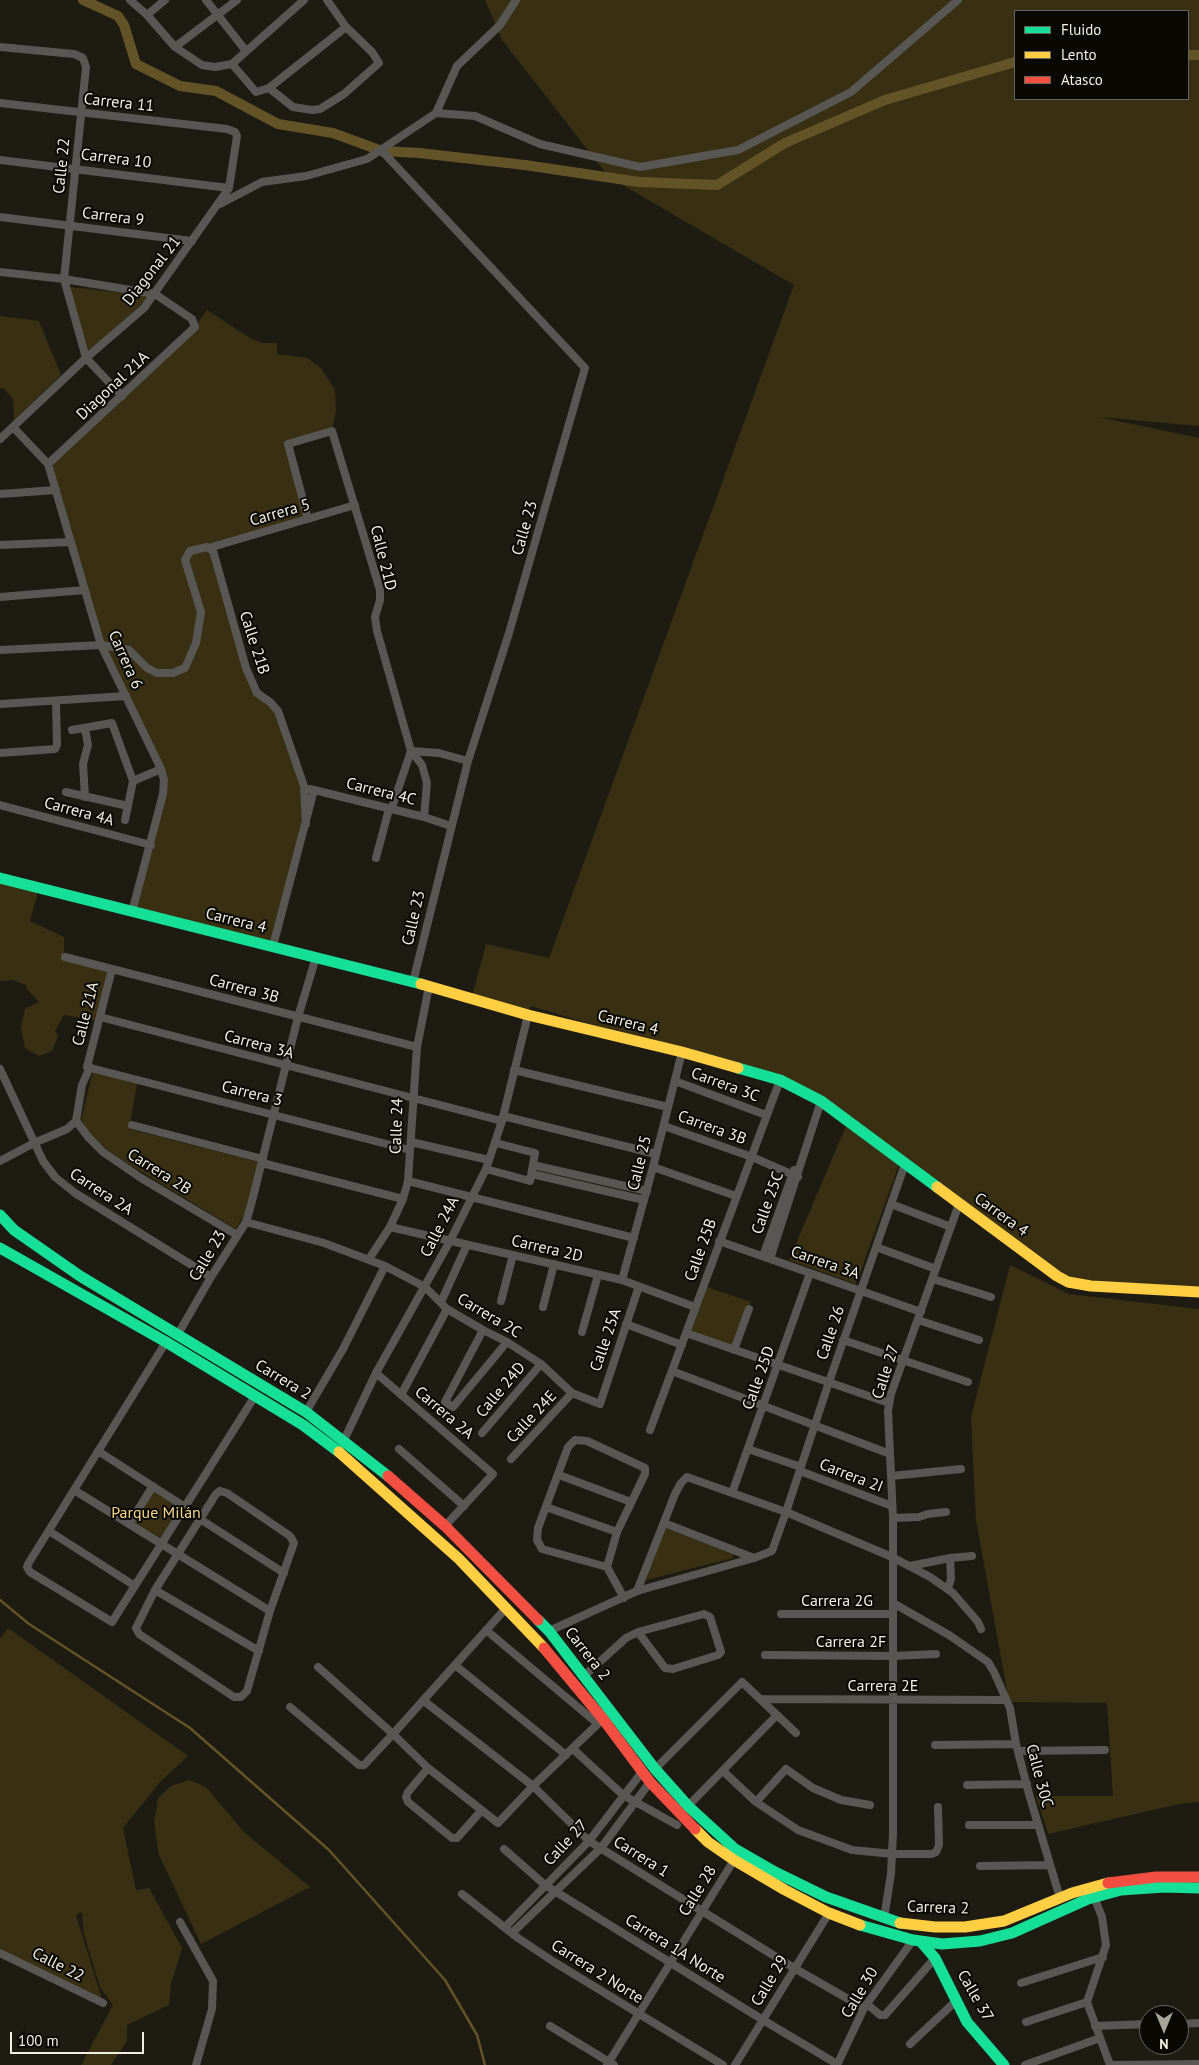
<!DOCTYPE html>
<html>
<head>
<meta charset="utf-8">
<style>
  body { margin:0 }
  #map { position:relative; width:1199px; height:2065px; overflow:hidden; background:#1e1b13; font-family:"PT Sans",sans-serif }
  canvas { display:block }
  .legend { position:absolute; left:1014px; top:10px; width:175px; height:90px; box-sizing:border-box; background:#0a0803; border:1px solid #66645d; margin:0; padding:6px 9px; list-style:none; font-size:15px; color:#f1eee3 }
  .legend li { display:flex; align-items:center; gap:10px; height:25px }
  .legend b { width:25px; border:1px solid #66645d }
  .north { position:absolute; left:1139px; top:2005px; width:50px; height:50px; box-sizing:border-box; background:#0a0803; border:1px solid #66645d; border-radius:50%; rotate:180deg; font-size:14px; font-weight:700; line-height:20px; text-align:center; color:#f1eee3 }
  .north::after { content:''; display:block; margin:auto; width:18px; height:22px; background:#a7a49a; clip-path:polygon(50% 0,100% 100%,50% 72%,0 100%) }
  .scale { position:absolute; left:10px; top:2032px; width:134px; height:22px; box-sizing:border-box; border:2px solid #f1eee3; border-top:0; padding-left:6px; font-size:15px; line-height:18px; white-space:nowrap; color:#f1eee3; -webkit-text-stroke:4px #0a0803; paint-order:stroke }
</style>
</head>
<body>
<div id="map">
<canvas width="1199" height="2065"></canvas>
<ul class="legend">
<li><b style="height:6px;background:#16e098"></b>Fluido</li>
<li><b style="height:6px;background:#ffcf43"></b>Lento</li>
<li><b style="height:6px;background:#f24e42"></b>Atasco</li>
</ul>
<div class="north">N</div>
<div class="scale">100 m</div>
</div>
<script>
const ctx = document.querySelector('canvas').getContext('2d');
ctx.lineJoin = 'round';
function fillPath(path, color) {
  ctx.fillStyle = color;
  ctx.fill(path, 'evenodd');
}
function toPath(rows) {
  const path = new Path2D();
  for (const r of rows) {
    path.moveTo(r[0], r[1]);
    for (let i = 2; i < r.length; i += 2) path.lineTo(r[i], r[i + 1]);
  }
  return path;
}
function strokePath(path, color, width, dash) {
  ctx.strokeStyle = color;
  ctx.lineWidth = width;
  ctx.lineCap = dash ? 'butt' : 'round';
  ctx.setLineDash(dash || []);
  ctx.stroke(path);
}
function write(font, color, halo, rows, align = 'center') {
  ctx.font = font + ' "PT Sans",sans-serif';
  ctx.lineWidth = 4;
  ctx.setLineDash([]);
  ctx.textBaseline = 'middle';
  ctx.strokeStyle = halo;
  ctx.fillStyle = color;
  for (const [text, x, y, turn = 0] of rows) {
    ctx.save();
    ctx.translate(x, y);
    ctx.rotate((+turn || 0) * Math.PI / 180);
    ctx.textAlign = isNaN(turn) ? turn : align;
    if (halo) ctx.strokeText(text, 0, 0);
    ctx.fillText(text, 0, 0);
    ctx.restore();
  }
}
const green = toPath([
  [485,0,1199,0,1199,426,1099,417,1199,438,1199,1292,1173,1291,1057,1276,851,1122,780,1080,682,1052,531,1006,528,1012,472,997,486,944,549,958,794,285,609,177,502,40],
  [1015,11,1188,11,1188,99,1015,99],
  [70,287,150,296,88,353],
  [207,310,250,338,262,343,277,343,277,354,307,358,321,368,335,390,336,410,332,431,288,444,308,519,212,547,257,693,278,711,304,786,306,824,273,946,132,912,164,780,101,645,48,464,195,327],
  [0,316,39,321,61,375,14,420,13,399,4,389,0,388],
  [0,882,38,892,30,921,64,937,64,959,110,971,95,1020,64,1015,55,1031,58,1036,52,1051,39,1056,25,1048,21,1028,25,1009,39,1002,27,989,26,985,13,980,0,981],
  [93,1071,137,1084,129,1129,258,1162,246,1211,236,1229,122,1160,93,1139,81,1120],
  [846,1126,899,1165,856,1284,789,1260],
  [1010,1265,1069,1294,1199,1309,1199,1802,1179,1804,1048,1834,1036,1796,1113,1796,1107,1703,1009,1702,976,1520,971,1417],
  [707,1287,751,1302,733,1347,690,1332],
  [152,1489,181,1508,159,1539,130,1522],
  [664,1528,733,1554,733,1558,646,1580],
  [8,1628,188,1756,160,1782,123,1828,136,1890,149,1888,182,1948,171,1984,169,2005,127,2025,127,2041,111,2065,81,2065,113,2005,100,1987,84,1934,82,1912,76,1915,103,2003,0,1949,0,1639],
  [189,1780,206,1787,244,1832,310,1887,201,1944,159,1855,154,1823,158,1798,171,1786]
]);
const stream = toPath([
  [0,1600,29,1624,190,1728,329,1850,445,1980,477,2035,485,2065]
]);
const canal = toPath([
  [83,0,118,16,124,25,136,64,180,86,216,91,278,124,333,133,382,151,419,153,525,165,639,182,717,185,785,143,885,100,1015,62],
  [1188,55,1199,55]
]);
const street = toPath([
  [130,0,147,15,175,47,202,65,215,67,232,64,304,0],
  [206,0,246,51],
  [147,15,165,0],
  [0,47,74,54,83,58,86,67,64,279,86,358,122,396],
  [175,47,237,0],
  [232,64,256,92,269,88,346,27],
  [269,88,293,107,312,110,320,109,344,94,379,63,372,52,346,27,327,0],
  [0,103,227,129,235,132,237,136,229,188,144,308,86,358,0,439],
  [436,113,475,116,540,144,640,167,738,150,851,92,958,0],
  [382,151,585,368,509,633,468,761,413,982],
  [0,160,229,188],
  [218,205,262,182,306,176,367,159,436,113,457,66,500,25,516,0],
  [0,217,192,241],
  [0,272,64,279,155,294,192,319,195,327,48,464],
  [13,427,48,464,101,645,161,769,164,780,163,794,132,912],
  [0,494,56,490],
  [308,519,288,444,332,431,380,590,380,600,375,617,377,631,411,751,422,765,427,783,424,817],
  [0,545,71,542],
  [0,597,85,590],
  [0,650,101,645,129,650,147,668,157,673,173,673,185,668,196,643,201,612,185,560,190,551,207,547,213,551],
  [0,704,126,696],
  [72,730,112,723,133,781,125,820],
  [411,751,439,753,468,761],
  [0,753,55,749,57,745,56,701],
  [133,781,161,769],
  [310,789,424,817,451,826],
  [66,792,128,806],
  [85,797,83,764,88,745,85,728],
  [0,805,151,845],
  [391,810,411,751],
  [306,824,304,786,278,711,270,702,257,693,246,668,212,547,355,505],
  [376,858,389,809],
  [273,946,314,790],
  [65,957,417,1047],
  [112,969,87,1067,410,1150],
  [100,1017,502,1121],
  [0,1069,43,1161,55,1177,75,1193,211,1277],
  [514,1070,668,1107],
  [675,1081,766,1115],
  [503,1116,656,1154],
  [76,1121,89,1138,103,1152,141,1178,237,1235],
  [132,1125,263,1159],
  [664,1126,752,1157,798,1177],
  [411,1142,489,1160],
  [0,1161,34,1143,67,1129,76,1121,82,1085,90,1067],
  [262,1163,403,1199],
  [905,1164,829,1382,786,1512,892,1557,930,1577,953,1593,978,1622,981,1629],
  [533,1165,647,1191],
  [653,1167,736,1196],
  [486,1169,530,1181,535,1153,496,1143],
  [532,1174,644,1200],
  [408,1181,634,1238],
  [891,1204,951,1227],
  [246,1222,324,1243,385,1266,425,1287,447,1309,483,1330,507,1342,541,1364,572,1393,600,1404,639,1286],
  [390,1227,622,1280,695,1307],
  [719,1241,921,1312],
  [876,1247,936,1269],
  [763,1256,794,1170],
  [369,1259,390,1227,403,1199,408,1181,417,1047,429,986],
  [770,1259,821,1101],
  [933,1279,991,1297],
  [622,1280,653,1167,682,1052],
  [501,1301,513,1255],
  [441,1302,467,1245],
  [543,1307,554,1264],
  [918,1320,979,1340],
  [626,1324,682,1345],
  [483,1330,445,1402,453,1407,507,1342],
  [582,1332,598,1275],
  [686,1333,889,1403],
  [178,1334,211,1277,246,1222,251,1205,298,1017,316,957],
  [843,1340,968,1382],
  [166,1342,28,1564,27,1567,30,1572,112,1622,255,1396],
  [734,1350,749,1309],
  [672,1371,890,1454],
  [376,1373,493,1474,445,1526],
  [401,1395,447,1309],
  [306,1412,343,1349,385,1266],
  [650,1430,780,1080],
  [482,1433,541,1364],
  [344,1440,376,1373,450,1241,486,1169,502,1121,528,1015],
  [399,1449,464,1506],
  [748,1449,801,1467],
  [98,1451,185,1507],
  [511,1459,572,1393],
  [800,1471,892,1506],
  [559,1475,631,1502],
  [891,1476,961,1469],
  [74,1490,270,1611],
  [220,1491,227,1493,290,1536,294,1543,270,1611,247,1691,241,1697,234,1697,139,1634,136,1628,155,1590,216,1494,220,1491],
  [732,1493,810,1273],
  [546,1507,617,1532],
  [893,1518,919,1517,928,1514,946,1512],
  [200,1519,284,1573],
  [664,1523,754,1558],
  [129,1524,153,1486],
  [49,1531,135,1586],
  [910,1566,950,1558,972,1556],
  [607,1567,542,1549,537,1540,538,1528,568,1447,575,1440,587,1441,645,1468,645,1474,617,1532,607,1567,624,1598],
  [948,1588,951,1579,950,1558],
  [155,1590,259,1651],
  [893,1603,949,1635,988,1662,994,1672,1010,1708,1016,1744,1029,1794,1060,1898],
  [507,1607,393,1734,428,1768,498,1823,533,1786,603,1719],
  [781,1614,893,1614],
  [486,1630,598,1724],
  [549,1631,637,1591,754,1558,772,1551,786,1512,687,1477,681,1483,675,1494,637,1591],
  [765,1655,893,1656,936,1654],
  [455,1665,566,1755],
  [584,1676,626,1638,638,1632,704,1614,710,1617,721,1652,718,1655,673,1669,665,1668,638,1632],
  [760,1699,1005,1700],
  [424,1701,533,1786,589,1841,794,1968,864,2008],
  [290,1707,359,1765,364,1765,393,1734,318,1667],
  [935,1745,1016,1744],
  [573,1749,623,1795,677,1825],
  [1018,1751,1105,1750],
  [428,1768,408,1792,406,1797,408,1802,452,1838,457,1838,481,1811],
  [655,1769,742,1682,796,1733],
  [723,1771,756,1802,798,1830,852,1850,893,1854,932,1854,936,1852,939,1845,938,1807],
  [967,1785,1027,1784],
  [756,1802,786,1769,813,1788,841,1800,870,1805],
  [688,1806,777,1715],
  [969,1825,1038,1825],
  [504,1849,545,1885,763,2020,837,2064],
  [980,1866,1050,1865],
  [462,1894,518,1938,554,1962,723,2065],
  [1094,1897,1102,1917,1106,1945,1087,2002,1110,2065,1199,2064],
  [884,1918,891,1874,893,1833,893,1518,888,1411,891,1394,959,1204],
  [180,1922,213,1981,212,2009,196,2065],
  [505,1927,589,1841,642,1772],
  [512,1933,601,1848,650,1782],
  [0,1953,103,2003],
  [1021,1983,1103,1957],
  [867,2004,880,2015,885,2015,935,1958],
  [1026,2022,1087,2002],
  [1179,2024,1199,2023],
  [550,2026,614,2065],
  [1095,2026,1149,2024],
  [910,2044,956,2001],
  [607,2065,734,1860],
  [735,2065,829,1913],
  [837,2065,864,2008,913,1940],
  [1025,2065,1100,2038]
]);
const fast = toPath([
  [0,878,421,984],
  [738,1068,780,1080,821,1101,937,1187],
  [0,1215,14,1230,80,1276,306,1412,388,1476],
  [0,1248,166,1342,303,1425,339,1452],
  [538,1620,549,1631,655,1769,688,1806,735,1849,775,1872,826,1897,900,1923],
  [860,1925,913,1940,942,1944,980,1941,1012,1933,1088,1899,1121,1890,1164,1887,1199,1888],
  [921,1942,935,1958,967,2022,1004,2065]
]);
const slow = toPath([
  [421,984,528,1015,682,1052,738,1068],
  [937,1187,1057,1276,1068,1282,1091,1286,1199,1292],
  [339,1452,459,1559,544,1648],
  [695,1829,708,1842,734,1860,785,1890,829,1913,860,1925],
  [900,1923,935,1927,965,1927,1004,1921,1072,1893,1108,1883]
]);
const jam = toPath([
  [388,1476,445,1526,538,1620],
  [544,1648,603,1719,650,1782,695,1829],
  [1108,1883,1156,1877,1199,1877]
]);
const streetNames = [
  ["Carrera 11",119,103,6],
  ["Carrera 10",116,159,7],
  ["Calle 22",62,166,-84],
  ["Carrera 9",113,217,7],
  ["Diagonal 21",152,271,-52],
  ["Diagonal 21A",113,386,-43],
  ["Carrera 5",280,513,-16],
  ["Calle 23",525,528,-74],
  ["Calle 21D",383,558,76],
  ["Calle 21B",254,643,72],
  ["Carrera 6",125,660,66],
  ["Carrera 4C",381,792,14],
  ["Carrera 4A",79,812,15],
  ["Calle 23",414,918,-77],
  ["Carrera 4",236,921,14],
  ["Carrera 3B",244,989,15],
  ["Calle 21A",86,1014,-76],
  ["Carrera 4",628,1023,14],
  ["Carrera 3A",259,1045,15],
  ["Carrera 3C",725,1085,20],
  ["Carrera 3",252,1094,14],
  ["Calle 24",397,1126,-88],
  ["Carrera 3B",712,1128,20],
  ["Calle 25",640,1163,-76],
  ["Carrera 2B",159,1172,32],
  ["Carrera 2A",101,1192,33],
  ["Calle 25C",768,1203,-70],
  ["Carrera 4",1001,1215,36],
  ["Calle 24A",440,1227,-63],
  ["Carrera 2D",547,1249,13],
  ["Calle 25B",701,1250,-70],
  ["Calle 23",208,1256,-59],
  ["Carrera 3A",825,1263,19],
  ["Carrera 2C",489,1316,31],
  ["Calle 26",831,1333,-71],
  ["Calle 25A",606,1340,-71],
  ["Calle 27",886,1372,-72],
  ["Calle 25D",759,1378,-70],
  ["Carrera 2",283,1380,31],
  ["Calle 24D",501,1390,-50],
  ["Carrera 2A",444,1413,40],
  ["Calle 24E",532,1417,-47],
  ["Carrera 2I",851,1476,21],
  ["Carrera 2G",837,1601],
  ["Carrera 2F",851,1642],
  ["Carrera 2",587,1654,52],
  ["Carrera 2E",883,1686],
  ["Calle 30C",1039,1776,75],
  ["Calle 27",566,1843,-47],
  ["Carrera 1",641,1857,32],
  ["Calle 28",698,1891,-58],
  ["Carrera 2",938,1908,2],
  ["Carrera 1A Norte",675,1949,32],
  ["Calle 22",58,1965,27],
  ["Carrera 2 Norte",597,1972,32],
  ["Calle 29",770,1981,-59],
  ["Calle 30",860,1993,-59],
  ["Calle 37",975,1996,60]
];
const parkNames = [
  ["Parque Milán",156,1513]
];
fillPath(green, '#393014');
strokePath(stream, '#635428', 2.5);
strokePath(canal, '#635428', 10);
strokePath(street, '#595754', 8);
strokePath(fast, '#16e098', 11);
strokePath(slow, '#ffcf43', 11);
strokePath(jam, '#f24e42', 11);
write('16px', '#f1eee3', '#0a0803', streetNames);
write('16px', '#f3d88c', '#0a0803', parkNames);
</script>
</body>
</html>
